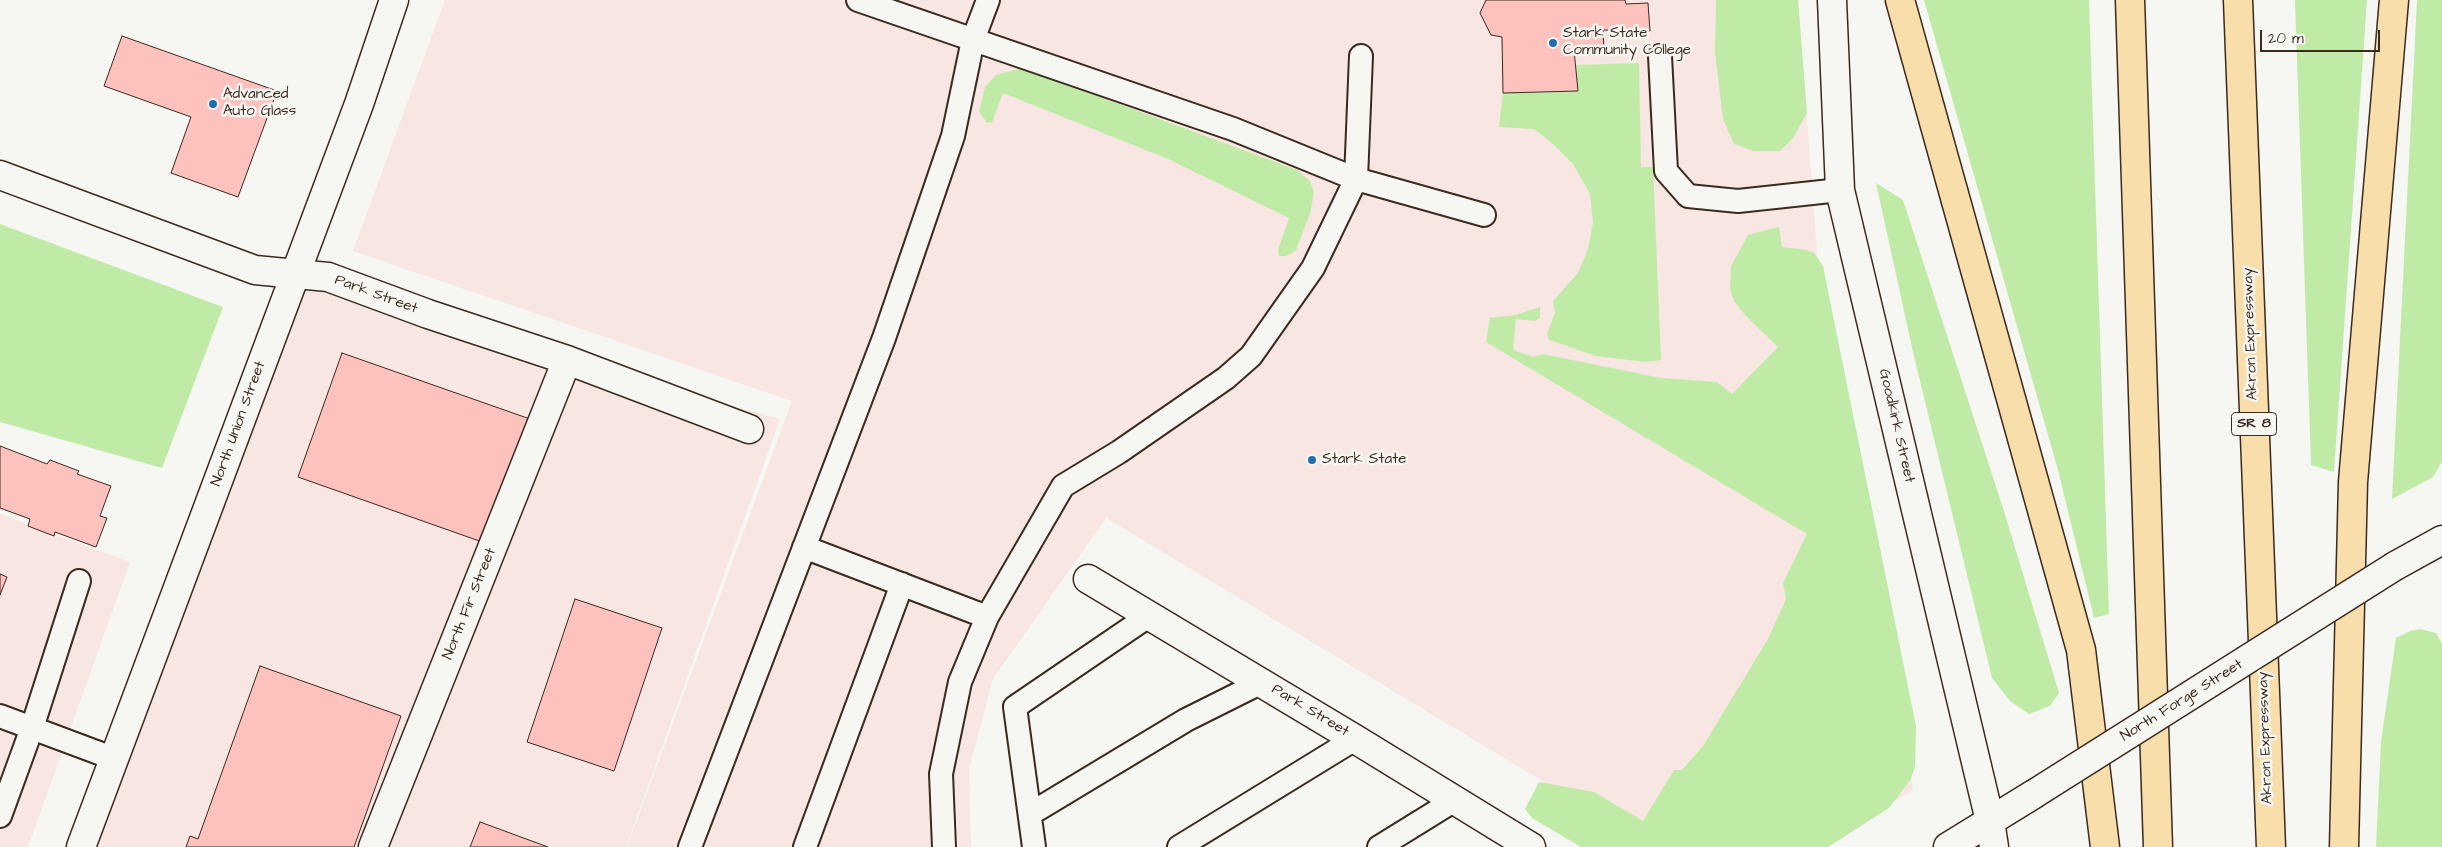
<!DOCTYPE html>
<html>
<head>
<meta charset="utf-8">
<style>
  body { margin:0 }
  #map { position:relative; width:2442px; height:847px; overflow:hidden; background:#f6f6f2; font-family:"Architects Daughter",sans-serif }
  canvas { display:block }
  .scale { position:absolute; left:2260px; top:30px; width:120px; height:22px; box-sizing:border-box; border:2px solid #3b2a1e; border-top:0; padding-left:6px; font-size:15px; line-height:18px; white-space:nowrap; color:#3b2a1e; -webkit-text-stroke:4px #f6f6f2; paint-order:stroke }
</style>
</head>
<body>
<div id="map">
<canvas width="2442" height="847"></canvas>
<div class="scale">20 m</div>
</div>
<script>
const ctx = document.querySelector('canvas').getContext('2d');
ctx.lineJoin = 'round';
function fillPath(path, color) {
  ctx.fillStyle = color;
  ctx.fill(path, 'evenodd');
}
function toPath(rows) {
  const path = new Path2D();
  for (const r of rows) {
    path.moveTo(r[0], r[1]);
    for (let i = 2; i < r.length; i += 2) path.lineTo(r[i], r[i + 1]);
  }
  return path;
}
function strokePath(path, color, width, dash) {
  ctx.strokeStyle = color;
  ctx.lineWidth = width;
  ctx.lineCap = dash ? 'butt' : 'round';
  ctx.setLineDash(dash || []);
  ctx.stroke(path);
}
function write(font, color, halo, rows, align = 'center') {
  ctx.font = font + ' "Architects Daughter",sans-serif';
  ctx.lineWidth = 5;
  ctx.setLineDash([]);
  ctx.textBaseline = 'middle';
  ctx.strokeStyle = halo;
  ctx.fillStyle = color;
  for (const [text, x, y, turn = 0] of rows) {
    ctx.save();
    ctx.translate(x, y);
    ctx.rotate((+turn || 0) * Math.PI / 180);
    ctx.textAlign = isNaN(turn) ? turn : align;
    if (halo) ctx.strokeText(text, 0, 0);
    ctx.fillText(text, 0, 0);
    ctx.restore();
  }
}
const built = toPath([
  [445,0,1798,0,1818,266,1913,790,1823,847,1652,847,1106,518,993,679,969,769,971,847,627,847,792,401,353,251],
  [301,285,780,419,626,847,91,847],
  [0,514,130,562,28,847,0,847]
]);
const green = toPath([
  [1716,0,1798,0,1807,113,1793,138,1780,151,1753,151,1734,144,1723,119,1715,52],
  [1924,0,2089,0,2109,614,2094,618,2058,470],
  [2295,0,2367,0,2334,472,2311,465],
  [2417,0,2442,0,2442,462,2433,477,2392,499],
  [1639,63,1641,167,1653,167,1661,360,1645,362,1596,356,1549,340,1547,334,1555,313,1553,301,1578,273,1588,249,1593,222,1590,194,1573,164,1552,143,1534,129,1499,127,1503,93,1578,91,1576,65],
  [1022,68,1297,170,1310,181,1314,192,1310,214,1296,250,1286,256,1279,256,1278,250,1289,218,1168,159,1003,93,992,122,987,123,979,111,985,87,996,75],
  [1876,183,1903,200,2003,508,2059,693,2050,706,2029,714,2010,701,1992,678,1913,352],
  [0,224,223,307,162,468,0,422],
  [1779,227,1782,247,1807,250,1814,253,1823,266,1916,726,1915,766,1911,779,1889,808,1828,847,1581,847,1532,818,1525,809,1539,782,1594,792,1643,821,1674,770,1682,770,1703,746,1768,639,1786,599,1783,583,1807,534,1486,342,1490,318,1515,315,1540,307,1540,318,1535,321,1516,319,1513,350,1534,357,1543,354,1661,378,1717,382,1732,394,1778,347,1746,316,1734,301,1730,288,1731,266,1748,235],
  [2420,629,2436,633,2442,644,2442,847,2376,847,2381,742,2396,638,2410,631]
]);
const building = toPath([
  [1486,0,1625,0,1626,4,1648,3,1650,31,1603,30,1604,50,1574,50,1578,91,1503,93,1502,37,1491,35,1480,13,1486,0],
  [122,36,277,91,238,197,171,173,191,117,104,86,122,36],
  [342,353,530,419,485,543,298,477,342,353],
  [0,446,47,464,50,460,79,471,77,474,111,486,100,516,107,518,96,547,55,532,54,536,28,526,30,519,0,508,0,446],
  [0,574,7,577,0,595,0,574],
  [575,599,662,628,614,771,527,742,575,599],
  [260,666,401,716,354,847,186,847,190,836,198,839,260,666],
  [480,822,548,847,470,847,480,822]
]);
const service = toPath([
  [858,0,1233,129,1356,179,1484,215],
  [1660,56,1666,171,1688,196,1738,201,1840,190],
  [804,547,987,617],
  [0,716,115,759],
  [1030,814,1186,720,1262,682],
  [0,816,32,728,79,581],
  [690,847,884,338,953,136,973,40,988,0],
  [805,847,902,584],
  [944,847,941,774,960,682,987,617,1063,486,1119,452,1226,378,1251,356,1313,268,1356,179,1361,56],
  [1034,847,1015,707,1150,615],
  [1179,847,1355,739],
  [1379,847,1455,800]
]);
const minor = toPath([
  [0,175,255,270,328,277,428,314,567,360,749,429],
  [1088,579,1355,739,1531,847],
  [373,847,567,360]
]);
const tertiary = toPath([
  [1832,0,1840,190,1990,821,1994,847],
  [2395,566,2442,540],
  [81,847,359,104,394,0],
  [1948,847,2034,794]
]);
const motorway = toPath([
  [1900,0,2081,650,2105,847],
  [2130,0,2158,847],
  [2238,0,2271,847],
  [2344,847,2353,482,2394,0]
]);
const tertiaryBridge = toPath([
  [2034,794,2395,566]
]);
const markers = [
  [1553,43,5,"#1f6fb2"],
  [213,104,5,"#1f6fb2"],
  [1312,460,5,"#1f6fb2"]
];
const shields = [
  [2254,424,45]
];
const shieldNames = [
  ["SR 8",2254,424]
];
const poiNames = [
  ["Stark State",1563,34],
  ["Community College",1563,51],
  ["Advanced",223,95],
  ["Auto Glass",223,112],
  ["Stark State",1322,460]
];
const streetNames = [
  ["Park Street",376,295,20],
  ["Akron Expressway",2251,334,-92],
  ["North Union Street",239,424,-70],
  ["Goodkirk Street",1896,426,77],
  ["North Fir Street",470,604,-68],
  ["North Forge Street",2182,701,-32],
  ["Park Street",1310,711,31],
  ["Akron Expressway",2266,738,-92]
];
fillPath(built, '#f8e6e2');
fillPath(green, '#c0eba7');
fillPath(building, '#fdc1be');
strokePath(building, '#3b2a1e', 1);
strokePath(service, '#3b2a1e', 26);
strokePath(minor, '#3b2a1e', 31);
strokePath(tertiary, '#3b2a1e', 31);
strokePath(motorway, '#3b2a1e', 31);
strokePath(service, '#f6f6f2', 22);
strokePath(minor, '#f6f6f2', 28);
strokePath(tertiary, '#f6f6f2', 28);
strokePath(motorway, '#f8deab', 28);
strokePath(tertiaryBridge, '#3b2a1e', 31, []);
strokePath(tertiaryBridge, '#f6f6f2', 28);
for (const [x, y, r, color] of markers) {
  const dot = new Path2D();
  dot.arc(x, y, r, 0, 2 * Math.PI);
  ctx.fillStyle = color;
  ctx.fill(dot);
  strokePath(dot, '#f6f6f2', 2);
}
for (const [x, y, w] of shields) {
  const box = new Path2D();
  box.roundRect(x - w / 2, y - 11.5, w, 23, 4);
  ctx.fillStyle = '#f6f6f2';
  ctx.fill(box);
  strokePath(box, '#3b2a1e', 1);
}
write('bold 14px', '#3b2a1e', null, shieldNames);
write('15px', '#3b2a1e', '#f6f6f2', poiNames, 'left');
write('15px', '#3b2a1e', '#f6f6f2', streetNames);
</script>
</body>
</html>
